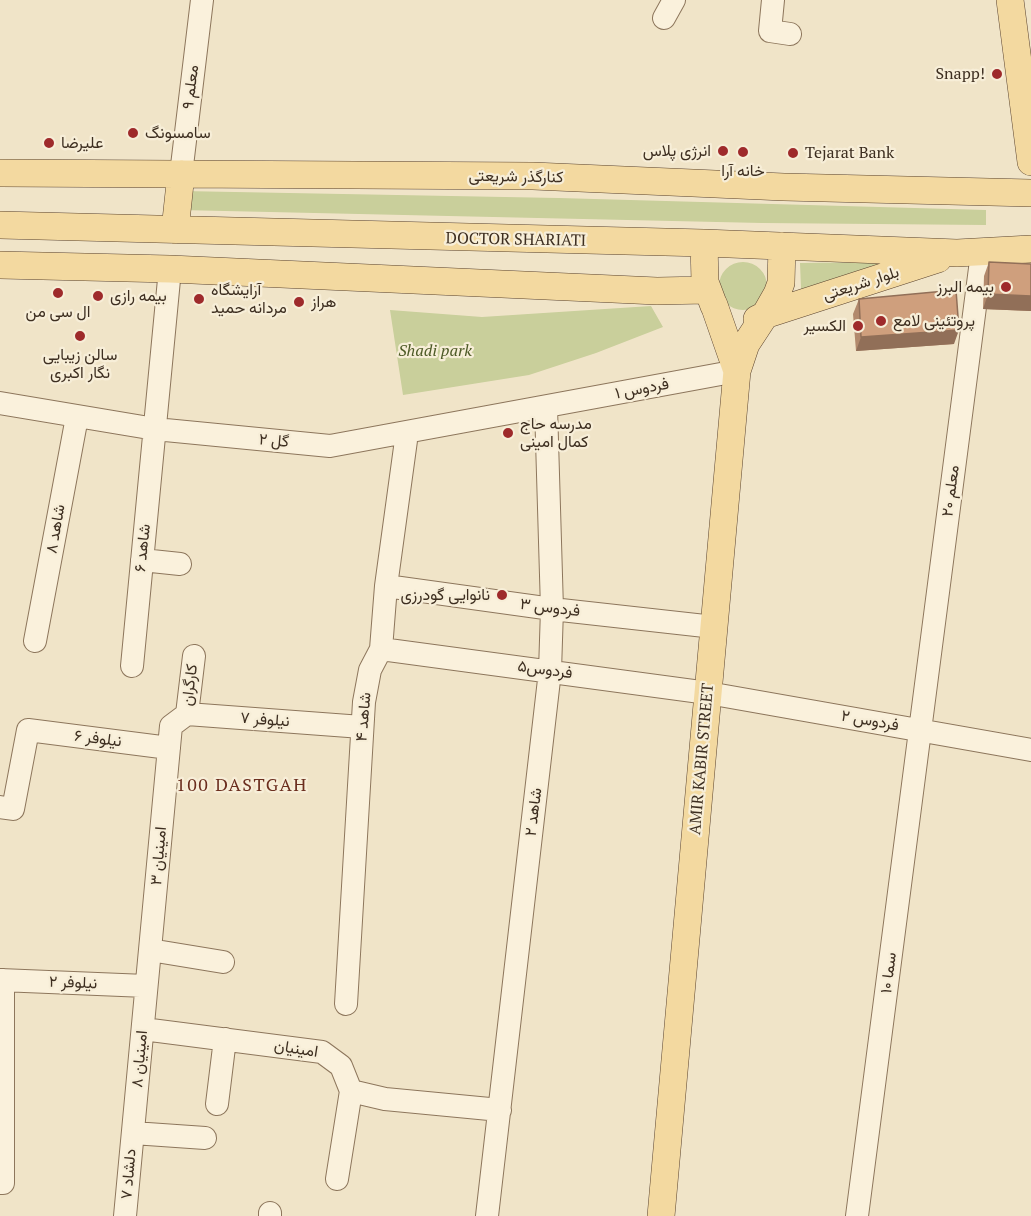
<!DOCTYPE html>
<html>
<head>
<meta charset="utf-8">
<style>
  body { margin:0 }
  canvas { display:block; background:#f0e4c8 }
</style>
</head>
<body>
<canvas width="1031" height="1216"></canvas>
<script>
const ctx = document.querySelector('canvas').getContext('2d');
ctx.lineJoin = 'round';
function fillPath(path, color) {
  ctx.fillStyle = color;
  ctx.fill(path, 'evenodd');
}
function toPath(rows) {
  const path = new Path2D();
  for (const r of rows) {
    if (r.length === 3) {
      path.moveTo(r[0] + r[2], r[1]);
      path.arc(r[0], r[1], r[2], 0, 2 * Math.PI);
      continue;
    }
    path.moveTo(r[0], r[1]);
    for (let i = 2; i < r.length; i += 2) path.lineTo(r[i], r[i + 1]);
  }
  return path;
}
function strokePath(path, color, width, dash) {
  ctx.strokeStyle = color;
  ctx.lineWidth = width;
  ctx.lineCap = dash ? 'butt' : 'round';
  ctx.setLineDash(dash || []);
  ctx.stroke(path);
}
function write(font, color, halo, rows, align = 'center') {
  ctx.font = font + ' "PT Serif",Vazirmatn,serif';
  ctx.lineWidth = 4.5;
  ctx.setLineDash([]);
  ctx.textBaseline = 'middle';
  ctx.strokeStyle = halo;
  ctx.fillStyle = color;
  for (const [text, x, y, turn = 0] of rows) {
    ctx.save();
    ctx.translate(x, y);
    ctx.rotate((+turn || 0) * Math.PI / 180);
    ctx.textAlign = isNaN(turn) ? turn : align;
    if (halo) ctx.strokeText(text, 0, 0);
    ctx.fillText(text, 0, 0);
    ctx.restore();
  }
}
const green = toPath([
  [181,191,559,198,986,210,986,225,762,223,180,210],
  [743,286,24],
  [885,262,796,299,801,288,800,263],
  [651,306,663,327,596,353,529,375,403,395,390,310,482,317]
]);
const minor = toPath([
  [773,0,770,31,790,34],
  [664,18,674,0],
  [181,174,202,0],
  [0,403,155,429,330,446,737,371],
  [142,560,180,564],
  [386,586,552,609,714,627],
  [35,641,77,417],
  [381,649,708,693,1031,750],
  [132,666,170,269],
  [187,714,194,656],
  [0,807,13,809,28,730,169,748],
  [150,950,223,962],
  [0,980,146,986],
  [346,1004,364,702,370,670,381,649,386,586,407,433],
  [143,1029,322,1052,341,1066,351,1091,385,1099,500,1110],
  [217,1104,225,1039],
  [133,1133,205,1138],
  [337,1179,351,1091],
  [0,1183,3,1183,3,980],
  [125,1216,171,726,187,714,362,727],
  [270,1216,270,1213],
  [487,1216,550,671,552,609,546,407],
  [857,1216,982,253]
]);
const major = toPath([
  [1010,0,1031,162],
  [0,173,533,176,784,187,1031,193],
  [0,225,704,243,957,253,1031,249],
  [175,230,181,174],
  [704,243,705,282,714,306],
  [0,265,170,269,657,291,706,290],
  [757,319,765,315,777,294,781,283,782,246],
  [737,371,746,344,765,315,938,259],
  [661,1216,737,371,714,305]
]);
const wall = toPath([
  [989,262,1031,264,1031,311,983,309,984,276],
  [859,299,954,344,856,351,853,314]
]);
const shadedWall = toPath([
  [988,294,1031,296,1031,311,983,309],
  [959,330,954,344,856,351,861,337]
]);
const building = toPath([
  [989,262,1031,264,1031,296,988,294,989,262],
  [956,290,959,330,861,337,859,299,956,290]
]);
const markers = [
  [997,74,6,"#9e2a2b"],
  [133,133,6,"#9e2a2b"],
  [49,143,6,"#9e2a2b"],
  [723,151,6,"#9e2a2b"],
  [743,152,6,"#9e2a2b"],
  [793,153,6,"#9e2a2b"],
  [1006,287,6,"#9e2a2b"],
  [58,293,6,"#9e2a2b"],
  [98,296,6,"#9e2a2b"],
  [199,299,6,"#9e2a2b"],
  [299,302,6,"#9e2a2b"],
  [881,321,6,"#9e2a2b"],
  [858,326,6,"#9e2a2b"],
  [80,336,6,"#9e2a2b"],
  [508,433,6,"#9e2a2b"],
  [502,595,6,"#9e2a2b"]
];
const poiNames = [
  ["Snapp!",985,74,"right"],
  ["سامسونگ",145,133],
  ["علیرضا",61,143],
  ["انرژی پلاس",711,151,"right"],
  ["Tejarat Bank",805,153],
  ["خانه آرا",743,171,"center"],
  ["بیمه البرز",994,287,"right"],
  ["آرایشگاه",211,290],
  ["مردانه حمید",211,308],
  ["بیمه رازی",110,296],
  ["هراز",311,302],
  ["ال سی من",58,312,"center"],
  ["پروتئینی لامع",893,321],
  ["الکسیر",846,326,"right"],
  ["سالن زیبایی",80,355,"center"],
  ["نگار اکبری",80,373,"center"],
  ["مدرسه حاج",520,424],
  ["کمال امینی",520,442],
  ["نانوایی گودرزی",490,595,"right"]
];
const streetNames = [
  ["معلم ۹",191,87,-83],
  ["کنارگذر شریعتی",516,177,1],
  ["DOCTOR SHARIATI",516,240,1],
  ["بلوار شریعتی",861,284,-18],
  ["فردوس ۱",642,389,-11],
  ["گل ۲",274,441,5],
  ["معلم ۲۰",951,491,-83],
  ["شاهد ۸",56,529,-80],
  ["شاهد ۶",143,548,-84],
  ["فردوس ۳",550,608,7],
  ["فردوس۵",545,670,8],
  ["کارگران",190,685,-83],
  ["شاهد ۴",364,717,-85],
  ["نیلوفر ۷",265,720,4],
  ["فردوس ۲",870,721,10],
  ["نیلوفر ۶",98,739,7],
  ["AMIR KABIR STREET",702,759,-85],
  ["شاهد ۲",534,812,-83],
  ["امینیان ۳",159,856,-85],
  ["سما ۱۰",889,973,-83],
  ["نیلوفر ۲",73,983,2],
  ["امینیان",296,1049,9],
  ["امینیان ۸",140,1059,-85],
  ["دلشاد ۷",129,1174,-85]
];
const parkNames = [
  ["Shadi park",435,351]
];
const neighbourhoodNames = [
  ["100 DASTGAH",242,786]
];
fillPath(green, '#c9cf9b');
strokePath(minor, '#8d765c', 24);
strokePath(major, '#5b4430', 28);
strokePath(minor, '#faf1dc', 22);
strokePath(major, '#f3d9a0', 27);
fillPath(wall, '#b2896c');
fillPath(shadedWall, '#916f58');
fillPath(building, '#cf9f7d');
strokePath(building, '#916f58', 1.5);
for (const [x, y, r, color] of markers) {
  const dot = new Path2D();
  dot.arc(x, y, r, 0, 2 * Math.PI);
  ctx.fillStyle = color;
  ctx.fill(dot);
  strokePath(dot, '#f7eed8', 2);
}
write('16px', '#3d2e20', '#f7eed8', poiNames, 'left');
write('16px', '#3d2e20', '#f7eed8', streetNames);
write('italic 16px', '#4d5a26', '#f7eed8', parkNames);
ctx.letterSpacing = '1.5px';
write('18px', '#6b2e1e', '#f7eed8', neighbourhoodNames);
ctx.letterSpacing = '0px';
</script>
</body>
</html>
